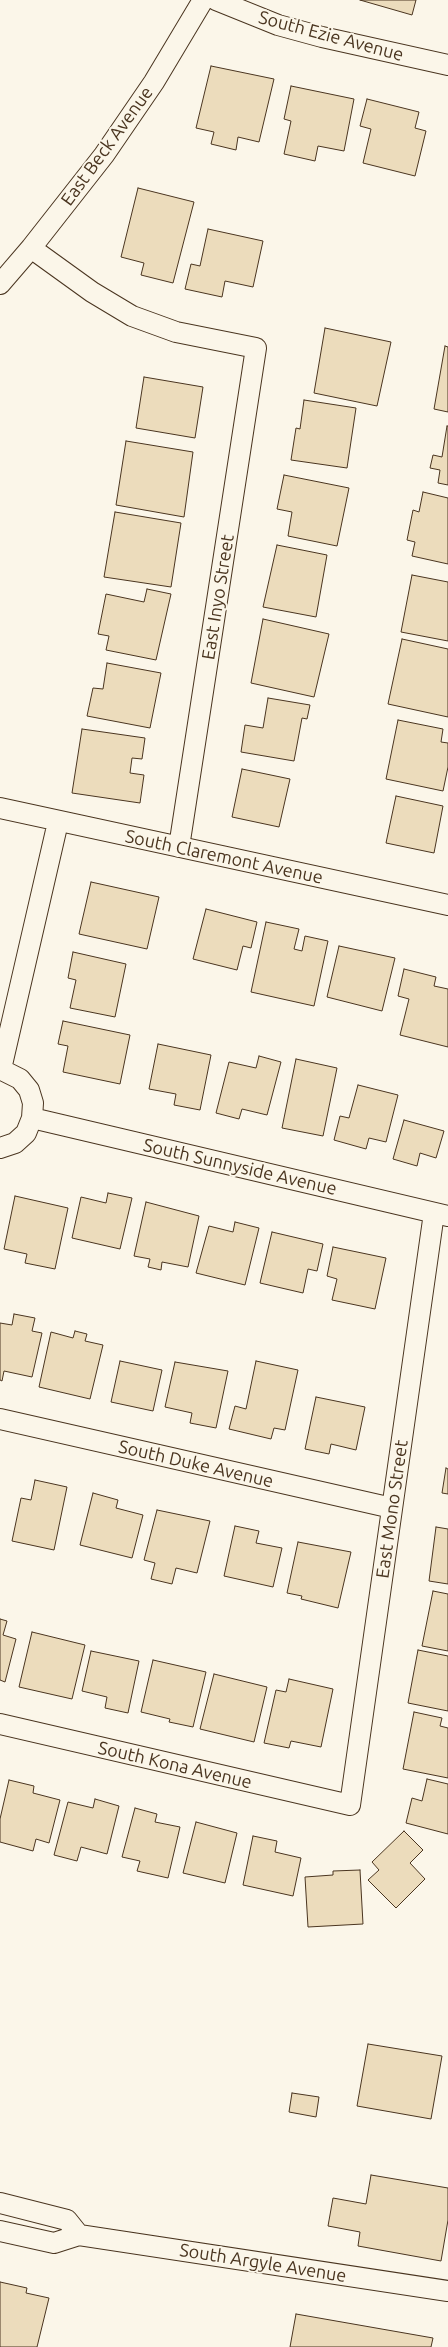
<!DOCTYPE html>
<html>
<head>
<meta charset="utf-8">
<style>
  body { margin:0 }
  canvas { display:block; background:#fbf6e9 }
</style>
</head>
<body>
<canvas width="448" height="2347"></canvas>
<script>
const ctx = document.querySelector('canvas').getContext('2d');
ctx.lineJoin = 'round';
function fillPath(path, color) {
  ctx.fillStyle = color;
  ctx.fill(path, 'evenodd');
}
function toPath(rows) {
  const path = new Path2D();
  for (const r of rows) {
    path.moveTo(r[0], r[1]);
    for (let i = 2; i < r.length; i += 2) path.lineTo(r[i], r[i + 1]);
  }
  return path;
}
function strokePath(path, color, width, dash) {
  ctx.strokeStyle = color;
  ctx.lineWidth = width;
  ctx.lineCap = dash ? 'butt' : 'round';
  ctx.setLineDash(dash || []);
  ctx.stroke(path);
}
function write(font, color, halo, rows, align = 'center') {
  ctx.font = font + ' Ubuntu,sans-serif';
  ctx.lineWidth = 4;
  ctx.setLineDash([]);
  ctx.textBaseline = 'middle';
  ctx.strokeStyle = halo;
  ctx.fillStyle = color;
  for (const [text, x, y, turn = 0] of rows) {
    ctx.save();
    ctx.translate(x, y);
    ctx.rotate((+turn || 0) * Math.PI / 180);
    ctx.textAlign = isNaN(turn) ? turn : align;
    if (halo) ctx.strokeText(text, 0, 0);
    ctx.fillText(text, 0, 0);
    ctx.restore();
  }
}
const building = toPath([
  [360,0,416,0,412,15,360,0],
  [211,66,274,79,259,142,238,137,236,150,211,144,214,132,196,128,211,66],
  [291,86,354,99,344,151,318,146,315,161,284,154,291,121,284,119,291,86],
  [367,99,419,112,415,128,426,131,415,176,363,163,371,129,360,126,367,99],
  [138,188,194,202,173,283,141,275,144,263,121,257,138,188],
  [208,229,263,241,253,287,225,281,222,297,185,289,191,264,200,266,208,229],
  [325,328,391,342,377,406,314,393,325,328],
  [445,346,448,347,448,412,434,409,445,346],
  [144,377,203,387,195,438,136,428,144,377],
  [304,400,356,408,347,468,291,460,296,428,300,429,304,400],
  [447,426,448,426,448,485,438,483,440,470,430,468,433,455,442,457,447,426],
  [126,441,193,452,184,517,116,505,126,441],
  [284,475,349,488,337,546,288,536,292,512,277,509,284,475],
  [423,492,448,498,448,564,412,556,415,542,407,540,413,510,419,512,423,492],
  [115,512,181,523,171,587,104,577,115,512],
  [277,545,327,555,316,617,263,607,277,545],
  [412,575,448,582,448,641,401,632,412,575],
  [147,589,171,594,156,660,106,650,109,636,98,634,106,594,144,602,147,589],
  [263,619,329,634,314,697,251,683,263,619],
  [402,639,448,649,448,717,388,704,402,639],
  [107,663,161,673,150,728,87,716,93,688,103,689,107,663],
  [268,698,310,705,307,719,302,718,294,761,241,752,245,725,263,728,268,698],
  [398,720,443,729,441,742,448,743,448,767,443,791,386,779,398,720],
  [82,729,145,738,142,759,132,758,130,773,144,775,140,803,72,793,82,729],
  [242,769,290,779,279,827,232,817,242,769],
  [396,796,443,806,434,853,386,843,396,796],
  [91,882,159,897,147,949,79,934,91,882],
  [206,909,257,922,251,948,243,946,237,970,193,959,206,909],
  [266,922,299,929,294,949,302,951,305,936,328,941,314,1006,251,992,266,922],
  [339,946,395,958,382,1011,327,997,339,946],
  [73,952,126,964,115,1017,70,1008,76,980,68,978,73,952],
  [404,969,436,977,434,986,448,989,448,1047,400,1035,409,999,398,996,404,969],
  [63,1021,130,1035,120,1084,63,1072,68,1046,58,1044,63,1021],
  [158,1044,211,1055,200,1110,174,1105,176,1094,149,1089,158,1044],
  [259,1056,281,1062,267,1115,242,1109,239,1119,216,1113,229,1062,256,1068,259,1056],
  [296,1059,337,1068,323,1136,282,1128,296,1059],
  [358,1085,398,1095,386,1142,369,1138,366,1149,334,1140,340,1116,349,1118,358,1085],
  [404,1120,444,1131,436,1158,420,1153,417,1166,393,1159,404,1120],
  [108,1193,132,1198,120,1249,72,1238,81,1197,106,1203,108,1193],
  [15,1196,68,1208,55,1269,25,1263,27,1254,4,1249,15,1196],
  [146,1202,199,1216,188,1267,162,1262,161,1270,148,1267,150,1259,134,1256,146,1202],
  [235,1222,259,1228,245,1285,196,1273,209,1226,233,1232,235,1222],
  [272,1232,323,1244,317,1271,308,1269,303,1293,260,1283,272,1232],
  [333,1247,386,1258,375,1309,332,1300,337,1279,327,1276,333,1247],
  [14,1314,35,1318,32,1331,42,1333,32,1377,4,1371,2,1381,0,1380,0,1323,12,1325,14,1314],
  [75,1331,87,1334,85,1341,103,1345,90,1399,39,1387,51,1332,73,1338,75,1331],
  [120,1361,162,1370,153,1411,111,1402,120,1361],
  [256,1361,298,1370,285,1430,274,1428,271,1439,229,1429,235,1406,246,1409,256,1361],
  [175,1362,228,1371,216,1428,190,1423,192,1413,165,1407,175,1362],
  [316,1397,365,1407,356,1450,331,1444,329,1454,305,1449,316,1397],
  [446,1468,448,1469,448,1494,442,1493,446,1468],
  [35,1480,67,1487,54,1550,12,1541,21,1498,31,1500,35,1480],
  [93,1493,118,1500,116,1508,143,1515,132,1558,80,1545,93,1493],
  [157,1510,210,1521,197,1573,176,1568,172,1584,151,1579,155,1563,144,1560,157,1510],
  [235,1526,259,1531,256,1543,282,1548,273,1587,224,1576,235,1526],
  [436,1527,448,1529,448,1584,429,1581,436,1527],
  [298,1542,351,1552,338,1608,301,1599,302,1596,287,1593,298,1542],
  [433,1591,448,1594,448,1651,422,1646,433,1591],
  [0,1619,7,1621,3,1635,16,1639,5,1682,0,1680,0,1619],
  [32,1632,85,1645,72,1699,19,1687,32,1632],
  [418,1650,448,1656,448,1711,408,1703,418,1650],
  [91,1651,139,1661,128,1713,105,1708,107,1697,82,1691,91,1651],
  [153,1660,206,1672,193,1727,169,1722,170,1719,141,1712,153,1660],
  [214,1674,267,1687,254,1742,200,1729,214,1674],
  [289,1679,333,1689,321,1747,291,1741,289,1748,264,1743,276,1690,286,1692,289,1679],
  [414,1712,442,1718,440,1726,448,1728,448,1778,403,1769,414,1712],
  [427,1779,448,1784,448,1834,406,1823,412,1798,422,1801,427,1779],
  [9,1780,34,1786,33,1793,60,1800,49,1843,36,1839,33,1851,0,1842,0,1819,9,1780],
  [95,1799,119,1806,107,1854,81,1847,77,1861,54,1855,68,1802,93,1808,95,1799],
  [135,1808,157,1814,155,1822,180,1827,168,1878,137,1871,140,1861,122,1857,135,1808],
  [196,1822,237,1833,225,1883,183,1873,196,1822],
  [404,1831,423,1850,410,1863,425,1879,396,1908,368,1880,379,1870,372,1862,404,1831],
  [253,1836,277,1841,275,1852,301,1858,293,1896,243,1885,253,1836],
  [360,1870,363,1924,308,1927,305,1877,333,1875,333,1871,360,1870],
  [368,2044,442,2056,431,2119,357,2106,368,2044],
  [292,2093,319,2097,316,2117,289,2112,292,2093],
  [371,2175,448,2188,448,2220,441,2261,358,2246,360,2232,328,2226,333,2198,366,2204,371,2175],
  [0,2282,27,2288,26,2293,49,2298,37,2347,0,2347,0,2282],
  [296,2314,433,2338,431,2347,290,2347,296,2314]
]);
const minor = toPath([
  [216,0,278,25,322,37,448,65],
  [31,248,92,292,132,316,176,332,256,348,179,847],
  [0,284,31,248,104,155,154,82,203,0],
  [0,808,448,905],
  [0,1069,20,1079,29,1090,33,1103,32,1118,26,1133,15,1143,0,1148],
  [1,1069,58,822],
  [32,1118,448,1216],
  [0,1419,392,1508],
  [0,1724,350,1805,434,1213],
  [0,2203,67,2220,79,2235],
  [0,2231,54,2243,79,2235,448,2291]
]);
const streetNames = [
  ["South Ezie Avenue",331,36,15],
  ["East Beck Avenue",107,146,-54],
  ["East Inyo Street",218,597,-81],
  ["South Claremont Avenue",224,857,12],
  ["South Sunnyside Avenue",240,1167,13],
  ["South Duke Avenue",196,1464,13],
  ["East Mono Street",392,1509,-82],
  ["South Kona Avenue",175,1765,13],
  ["South Argyle Avenue",263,2263,9]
];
fillPath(building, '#ecdcbc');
strokePath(building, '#4a3520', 1);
strokePath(minor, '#4a3520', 22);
strokePath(minor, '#fbf6e9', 20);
write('18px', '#4a3520', '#fbf6e9', streetNames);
</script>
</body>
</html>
